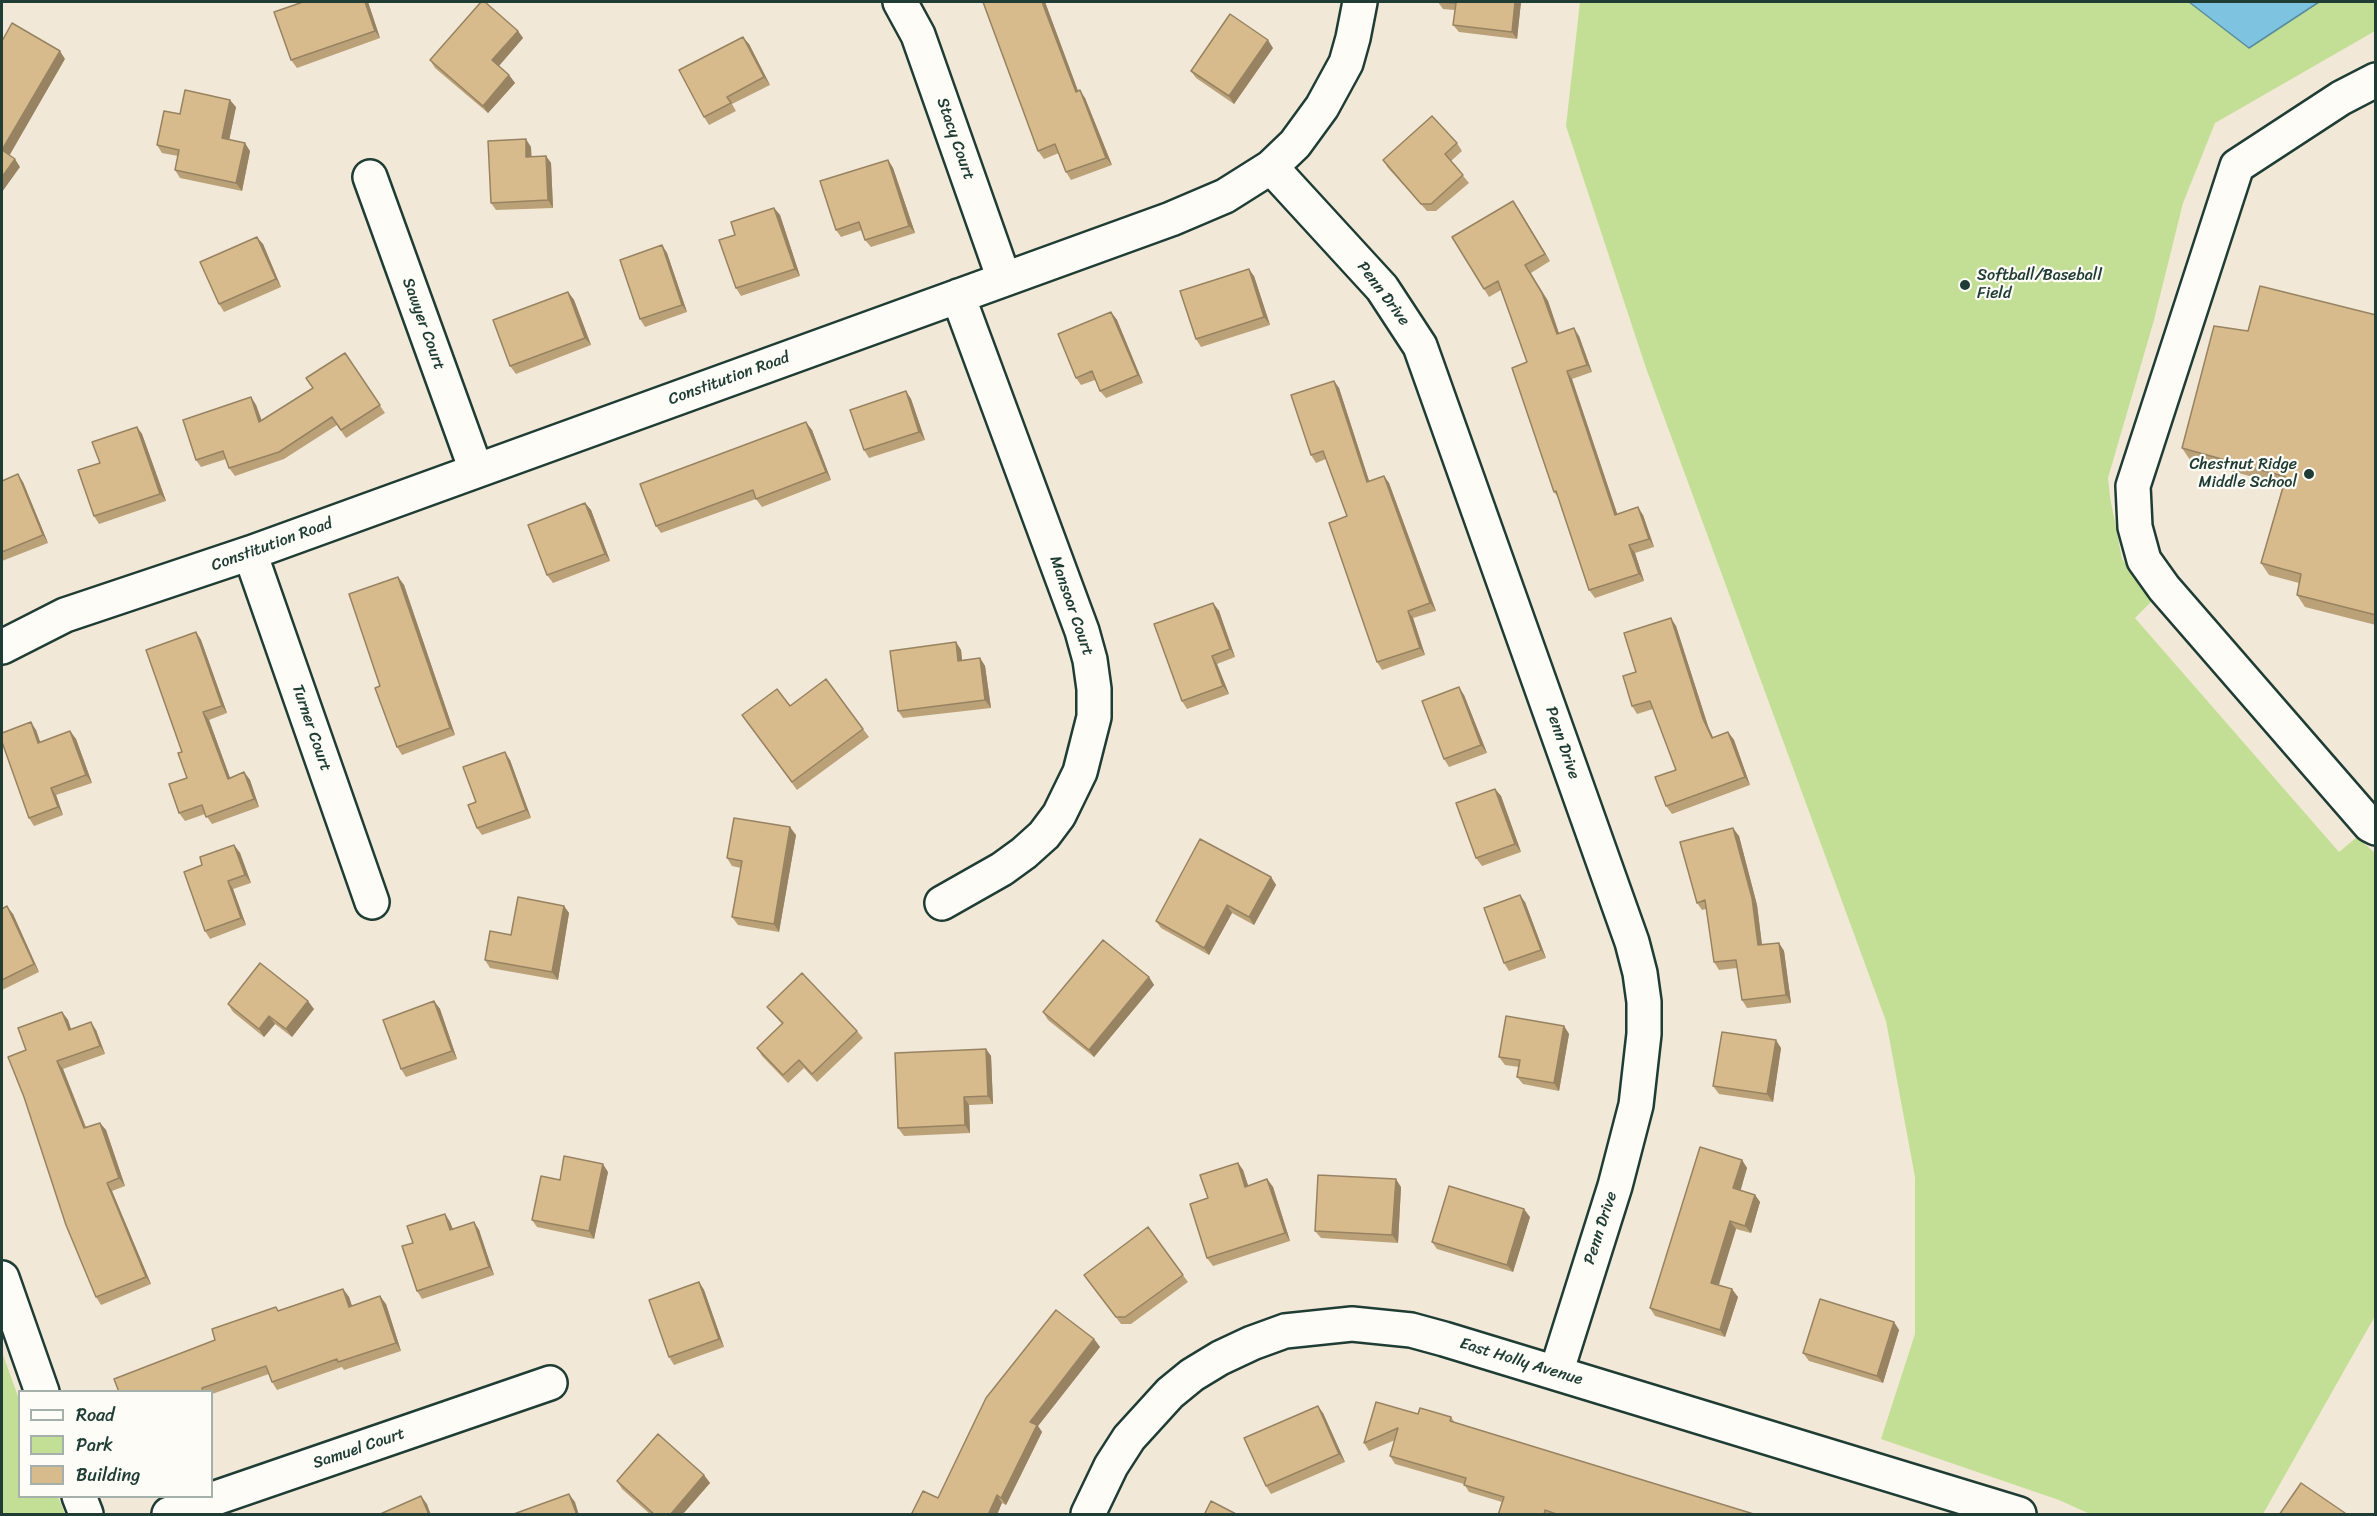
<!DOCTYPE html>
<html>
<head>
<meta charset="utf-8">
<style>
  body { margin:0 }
  #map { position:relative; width:2377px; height:1516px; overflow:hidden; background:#f2e8d7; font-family:Sriracha,sans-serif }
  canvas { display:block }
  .frame { position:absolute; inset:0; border:3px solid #1f3d34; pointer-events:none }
  .legend { position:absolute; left:18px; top:1390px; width:195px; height:108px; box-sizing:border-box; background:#fdfcf7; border:2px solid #a4b0a9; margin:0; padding:8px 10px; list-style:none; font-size:18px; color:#1f3d34 }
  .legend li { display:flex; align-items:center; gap:12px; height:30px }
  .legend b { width:30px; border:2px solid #a4b0a9 }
</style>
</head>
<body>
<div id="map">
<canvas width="2377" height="1516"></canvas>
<div class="frame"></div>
<ul class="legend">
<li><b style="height:8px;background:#fdfcf7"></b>Road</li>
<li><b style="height:16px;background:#c3df95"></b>Park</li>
<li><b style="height:16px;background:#d8bb8c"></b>Building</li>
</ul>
</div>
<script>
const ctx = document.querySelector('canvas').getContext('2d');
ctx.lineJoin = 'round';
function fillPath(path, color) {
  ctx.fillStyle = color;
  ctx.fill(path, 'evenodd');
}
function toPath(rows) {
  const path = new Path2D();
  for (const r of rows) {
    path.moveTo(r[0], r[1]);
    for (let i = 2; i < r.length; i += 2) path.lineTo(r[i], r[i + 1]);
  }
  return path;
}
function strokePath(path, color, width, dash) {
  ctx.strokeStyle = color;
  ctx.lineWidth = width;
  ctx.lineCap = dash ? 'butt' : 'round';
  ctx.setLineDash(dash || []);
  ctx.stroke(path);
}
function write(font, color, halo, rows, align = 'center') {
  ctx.font = font + ' Sriracha,sans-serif';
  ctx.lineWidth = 4.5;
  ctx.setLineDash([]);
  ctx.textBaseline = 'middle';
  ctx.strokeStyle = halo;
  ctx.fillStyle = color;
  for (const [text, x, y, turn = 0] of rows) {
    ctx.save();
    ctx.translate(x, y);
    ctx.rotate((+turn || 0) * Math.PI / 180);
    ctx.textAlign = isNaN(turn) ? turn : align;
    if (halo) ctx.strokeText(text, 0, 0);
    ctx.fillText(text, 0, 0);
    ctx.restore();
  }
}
const green = toPath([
  [1580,2,2375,2,2375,31,2215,123,2183,203,2154,320,2108,478,2110,497,2122,559,2153,600,2135,618,2339,852,2357,837,2375,853,2375,1316,2263,1514,2090,1514,2059,1500,1881,1439,1915,1334,1915,1177,1886,1021,1646,368,1566,126],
  [2,1352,19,1399,20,1496,58,1497,65,1514,2,1514]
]);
const water = toPath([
  [2189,2,2319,2,2249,48,2189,2]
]);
const street = toPath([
  [900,2,918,35,1004,279],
  [2376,80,2341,98,2237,166,2133,486,2135,527,2144,560,2164,588,2370,825,2376,828],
  [1271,167,1382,288,1420,346,1632,942,1640,973,1644,1002,1644,1034,1636,1105,1615,1186,1556,1373],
  [370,177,476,470],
  [250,553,372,902],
  [2,647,65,615,250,553,1171,219,1225,196,1271,167,1295,144,1322,107,1346,63,1353,38,1360,2],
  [942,903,1002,869,1024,853,1044,835,1059,815,1080,772,1094,717,1094,689,1090,660,1082,631,958,296],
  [2,1278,42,1392],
  [79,1496,86,1514],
  [169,1514,550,1383],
  [1088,1514,1111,1466,1129,1438,1170,1393,1192,1375,1220,1358,1252,1343,1285,1331,1352,1324,1411,1330,1444,1339,2019,1514]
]);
const wall = toPath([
  [368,2,380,38,297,68,291,60],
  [983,2,1045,2,1078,91,1085,98,1112,165,1071,180,1066,172,1059,153,1044,159,1038,151],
  [1438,2,1521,2,1517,39,1459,32,1453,25,1455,10,1443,9],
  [518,31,523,38,499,66,509,75,515,83,488,113,435,68,430,60],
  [749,44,770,85,732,104,736,111,709,125,704,117],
  [1273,48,1234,104,1196,78,1191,71],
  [236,107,229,139,250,151,242,191,180,178,175,170,178,156,162,153,157,145,180,114],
  [1457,143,1462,151,1451,161,1469,183,1436,211,1427,211,1388,168,1383,160],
  [531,147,531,156,546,156,551,163,553,208,496,210,491,203],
  [888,160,893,168,915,233,871,247,865,240,862,230,841,237,836,230],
  [774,208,780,215,800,276,741,296,736,288,735,235],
  [1518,208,1550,261,1531,273,1548,301,1559,334,1579,336,1592,372,1572,379,1617,514,1643,515,1654,547,1635,553,1644,581,1595,598,1589,590,1558,497,1554,492,1527,362,1501,290,1489,297,1484,289],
  [263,244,281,287,224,312,219,304],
  [662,245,667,253,687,312,645,327,640,319],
  [1254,276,1270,325,1201,347,1196,339],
  [568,292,574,300,591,345,516,374,510,366],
  [1111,312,1117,320,1143,383,1106,398,1100,391,1095,380,1081,385,1076,378],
  [2376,315,2376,625,2305,607,2297,595,2299,583,2269,575,2261,563,2283,485,2190,460,2182,448,2248,331],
  [345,353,385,413,346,438,337,425,284,459,235,476,229,468,226,459,201,467,196,460,251,397,256,405,262,421,313,388],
  [1334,381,1339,388,1369,481,1384,476,1389,483,1436,611,1413,618,1425,655,1382,670,1377,662,1347,516,1326,459,1316,463,1311,455],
  [906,391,911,399,925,440,869,458,864,450],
  [137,427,142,434,166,501,99,524,94,516],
  [812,430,831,480,762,507,756,499,661,533,656,526],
  [2,481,23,482,48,543,2,561],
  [585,503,591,510,610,561,553,583,547,575],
  [398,577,404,585,455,735,402,755,397,747,380,686],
  [1213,603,1219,611,1235,657,1217,664,1229,694,1187,709,1182,701],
  [1676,626,1708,726,1713,738,1728,732,1734,740,1750,785,1672,814,1666,806,1676,770,1653,709,1637,714,1632,706,1636,672],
  [196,632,201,640,227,713,209,720,230,778,244,772,250,780,259,807,212,824,205,814,185,821,179,813,187,778,182,752],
  [956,642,961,650,962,660,980,658,985,666,991,708,903,718,898,711],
  [826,679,869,737,797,790,742,715,790,706],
  [1464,695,1487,753,1449,767,1444,759],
  [36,730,40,742,70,731,76,739,92,783,56,795,63,815,34,826,29,818],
  [510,760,531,818,482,835,477,828,476,802],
  [1495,789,1501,796,1521,852,1482,866,1476,858],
  [796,835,779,932,738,925,732,917,741,868,732,866,727,858],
  [1739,836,1757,905,1762,945,1779,943,1784,951,1791,1003,1747,1008,1742,1000,1737,968,1719,970,1714,962,1706,909,1702,910,1697,903],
  [234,845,240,853,251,883,233,889,246,925,210,939,205,931,202,865],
  [1271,877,1276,885,1254,925,1232,913,1209,955,1161,928,1156,921],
  [1525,902,1546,958,1509,971,1504,963],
  [564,906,569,913,558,980,490,968,485,960,511,935],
  [2,909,13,914,39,972,2,990],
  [1149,977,1154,985,1094,1057,1048,1020,1043,1012],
  [434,1001,440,1009,457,1059,406,1077,401,1069],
  [228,1004,314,1009,292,1037,275,1024,264,1037,233,1012],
  [767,1007,857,1031,863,1038,817,1082,804,1068,788,1083,762,1056,757,1048,782,1024,773,1014],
  [62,1012,68,1020,71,1029,96,1030,105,1054,63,1069,86,1127,100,1123,106,1130,125,1186,112,1191,151,1284,101,1305,96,1297,26,1050],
  [1564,1026,1569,1034,1559,1091,1523,1084,1517,1077,1519,1067,1505,1065,1499,1057],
  [1781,1048,1773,1102,1719,1094,1713,1086],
  [986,1049,991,1056,993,1104,969,1105,970,1133,904,1136,898,1128],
  [1742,1160,1747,1168,1740,1190,1755,1195,1760,1202,1751,1233,1736,1229,1719,1285,1738,1297,1725,1337,1655,1316,1650,1308],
  [1238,1163,1243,1170,1248,1186,1267,1179,1273,1187,1290,1241,1213,1266,1207,1258,1208,1198],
  [608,1172,594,1239,537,1227,532,1220,560,1180],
  [1401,1187,1398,1243,1321,1238,1315,1231],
  [445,1214,450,1222,453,1229,474,1222,479,1230,494,1275,422,1299,417,1291,413,1243],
  [1530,1217,1513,1272,1437,1249,1432,1242],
  [1148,1227,1188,1282,1131,1324,1121,1324,1089,1282],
  [699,1282,704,1290,724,1347,674,1365,669,1357],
  [343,1289,349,1297,352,1306,386,1304,401,1351,344,1370,342,1367,277,1390,272,1382,269,1374,212,1394,212,1392,119,1392,215,1340,279,1310],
  [1894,1322,1899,1330,1883,1383,1809,1361,1803,1353],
  [1094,1339,1100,1347,1038,1426,1042,1432,1006,1505,1002,1503,938,1498],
  [1323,1413,1345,1462,1271,1494,1266,1486],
  [1418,1414,1451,1417,1455,1423,1757,1515,1498,1515,1502,1502,1469,1492,1464,1484,1395,1464,1390,1456,1395,1440,1369,1451,1364,1443],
  [704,1475,710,1483,682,1515,651,1515,622,1489,617,1481]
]);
const shadedWall = toPath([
  [365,2,368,2,380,38,375,31],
  [1042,2,1045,2,1081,99,1076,92],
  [1515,2,1521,2,1517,39,1512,32],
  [518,31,523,38,497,68,492,60],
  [743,37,749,44,770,85,764,77],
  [1268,40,1273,48,1234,104,1229,96],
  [60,51,65,59,8,158,2,150],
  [509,75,515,83,488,113,483,106],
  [1080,90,1085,98,1112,165,1106,158],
  [230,100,236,107,228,146,222,138],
  [526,139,531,147,532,164,526,157],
  [245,143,250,151,242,191,236,183],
  [546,156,551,163,553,208,548,200],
  [15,159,20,167,2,192,2,177],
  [888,160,893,168,915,233,909,226],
  [1513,201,1518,208,1550,261,1545,254],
  [774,208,780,215,800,276,795,269],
  [257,237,263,244,281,287,276,279],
  [662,245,667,253,687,312,682,305],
  [1525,265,1548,301,1562,342,1557,334],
  [1249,269,1254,276,1270,325,1264,317],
  [568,292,574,300,591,345,585,338],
  [1111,312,1117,320,1143,383,1138,375],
  [1574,328,1579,336,1592,372,1587,365],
  [1567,371,1572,379,1620,522,1615,515],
  [1334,381,1339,388,1372,490,1367,482],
  [906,391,911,399,925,440,919,432],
  [251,397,256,405,265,430,259,422],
  [806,422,812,430,831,480,826,472],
  [137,427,142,434,166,501,160,494],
  [18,474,23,482,48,543,43,535],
  [1384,476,1389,483,1436,611,1430,603],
  [585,503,591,510,610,561,605,554],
  [1638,507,1643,515,1654,547,1649,539],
  [1629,545,1635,553,1644,581,1639,574],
  [398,577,404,585,455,735,450,728],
  [1213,603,1219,611,1235,657,1230,649],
  [1408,611,1413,618,1425,655,1420,648],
  [1671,618,1676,626,1708,726,1717,746,1712,738,1703,719],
  [196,632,201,640,227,713,222,706],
  [956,642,961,650,963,669,958,661],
  [1212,656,1217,664,1229,694,1223,686],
  [980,658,985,666,991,708,985,700],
  [1459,687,1464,695,1487,753,1481,745],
  [203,712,209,720,233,786,228,779],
  [31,722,36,730,43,750,38,743],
  [70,731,76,739,92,783,86,775],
  [1728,732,1734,740,1750,785,1745,777],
  [505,752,510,760,531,818,526,810],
  [244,772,250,780,259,807,254,799],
  [51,788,56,795,63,815,58,807],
  [1495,789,1501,796,1521,852,1515,844],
  [790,827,796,835,779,932,774,924],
  [1733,828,1739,836,1757,905,1763,953,1758,945],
  [234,845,240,853,251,883,245,875],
  [1271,877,1276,885,1254,925,1249,917],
  [228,881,233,889,246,925,241,918],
  [1520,895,1525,902,1546,958,1541,950],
  [1227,905,1232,913,1209,955,1204,948],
  [7,906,13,914,39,972,34,964],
  [564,906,569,913,558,980,552,972],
  [1779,943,1784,951,1791,1003,1786,995],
  [1149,977,1154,985,1094,1057,1089,1050],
  [308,1001,314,1009,292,1037,286,1029],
  [434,1001,440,1009,457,1059,452,1051],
  [62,1012,68,1020,74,1038,69,1030],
  [269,1016,275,1024,264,1037,259,1029],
  [91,1022,96,1030,105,1054,100,1046],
  [1564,1026,1569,1034,1559,1091,1554,1083],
  [1776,1040,1781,1048,1773,1102,1767,1094],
  [986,1049,991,1056,993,1104,988,1096],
  [57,1061,63,1069,89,1136,84,1128],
  [964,1097,969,1105,970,1133,965,1125],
  [100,1123,106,1130,125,1186,119,1178],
  [1742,1160,1747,1168,1739,1196,1733,1188],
  [1238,1163,1243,1170,1251,1194,1245,1187],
  [603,1164,608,1172,594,1239,589,1231],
  [1267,1179,1273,1187,1290,1241,1285,1233],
  [1396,1179,1401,1187,1398,1243,1392,1235],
  [107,1183,112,1191,151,1284,146,1277],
  [1755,1195,1760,1202,1751,1233,1745,1226],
  [1524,1209,1530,1217,1513,1272,1507,1265],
  [445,1214,450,1222,456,1238,450,1230],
  [1730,1221,1736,1229,1717,1290,1711,1283],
  [474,1222,479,1230,494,1275,489,1267],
  [699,1282,704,1290,724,1347,719,1339],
  [343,1289,349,1297,355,1315,349,1307],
  [1732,1289,1738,1297,1725,1337,1720,1330],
  [380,1296,386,1304,401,1351,396,1343],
  [1894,1322,1899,1330,1883,1383,1877,1376],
  [1094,1339,1100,1347,1038,1426,1042,1432,1006,1505,1001,1498,1030,1422],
  [1318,1406,1323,1413,1345,1462,1339,1454],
  [704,1475,710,1483,682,1515,670,1515],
  [569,1494,575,1502,579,1515,577,1515],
  [997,1495,1002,1503,997,1515,988,1515],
  [421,1496,427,1504,431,1515,429,1515]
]);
const building = toPath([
  [303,2,365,2,375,31,291,60,274,12,303,2],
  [481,2,485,2,518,31,492,60,509,75,483,106,430,60,481,2],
  [983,2,1042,2,1076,92,1080,90,1106,158,1066,172,1055,144,1038,151,983,2],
  [1443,2,1515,2,1512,32,1453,25,1456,3,1443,2],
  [1230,14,1268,40,1229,96,1191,71,1230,14],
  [12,23,60,51,2,150,15,159,2,177,2,41,12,23],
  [743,37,764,77,727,97,731,103,704,117,679,70,743,37],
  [185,90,230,100,222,138,245,143,236,183,175,170,179,150,157,145,164,111,180,114,185,90],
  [1432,116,1457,143,1445,154,1463,175,1431,204,1421,204,1383,160,1432,116],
  [526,139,526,157,546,156,548,200,491,203,488,141,526,139],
  [888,160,909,226,865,240,859,222,836,230,820,181,888,160],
  [1513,201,1545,254,1525,265,1542,293,1557,334,1574,328,1587,365,1567,371,1615,515,1638,507,1649,539,1629,545,1639,574,1589,590,1556,491,1554,492,1512,368,1527,362,1498,281,1484,289,1452,237,1513,201],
  [774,208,795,269,736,288,719,240,735,235,731,222,774,208],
  [257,237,276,279,219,304,200,262,257,237],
  [662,245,682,305,640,319,620,260,662,245],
  [1249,269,1264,317,1196,339,1180,291,1249,269],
  [2260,286,2376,315,2376,615,2297,595,2301,574,2261,563,2286,477,2182,448,2214,326,2248,331,2260,286],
  [568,292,585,338,510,366,493,320,568,292],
  [1111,312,1138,375,1100,391,1092,371,1076,378,1058,334,1111,312],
  [345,353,380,405,341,430,332,417,279,452,229,468,223,451,196,460,183,420,251,397,259,422,313,388,306,378,345,353],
  [1334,381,1367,482,1384,476,1430,603,1408,611,1420,648,1377,662,1329,523,1347,516,1323,451,1311,455,1291,395,1334,381],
  [906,391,919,432,864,450,850,410,906,391],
  [806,422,826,472,756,499,753,490,656,526,640,484,806,422],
  [137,427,160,494,94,516,78,470,100,463,92,442,137,427],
  [18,474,43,535,2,552,2,481,18,474],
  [585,503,605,554,547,575,528,525,585,503],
  [398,577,450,728,397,747,375,688,380,686,349,594,398,577],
  [1213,603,1230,649,1212,656,1223,686,1182,701,1154,624,1213,603],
  [1671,618,1703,719,1712,738,1728,732,1745,777,1666,806,1655,777,1676,770,1650,701,1632,706,1623,676,1636,672,1624,633,1671,618],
  [196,632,222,706,203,712,228,779,244,772,254,799,206,817,202,805,179,813,169,784,187,778,178,753,182,752,146,650,196,632],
  [956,642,958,661,980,658,985,700,898,711,890,651,956,642],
  [826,679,863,729,792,782,742,715,777,689,790,706,826,679],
  [1459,687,1481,745,1444,759,1422,701,1459,687],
  [31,722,38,743,70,731,86,775,51,788,58,807,29,818,2,742,2,733,31,722],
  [505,752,526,810,477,828,468,805,476,802,463,767,505,752],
  [1495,789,1515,844,1476,858,1456,803,1495,789],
  [734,818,790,827,774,924,732,917,742,861,727,858,734,818],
  [1733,828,1752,898,1758,945,1779,943,1786,995,1742,1000,1736,960,1714,962,1705,900,1697,903,1680,842,1733,828],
  [1200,839,1271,877,1249,917,1227,905,1204,948,1156,921,1200,839],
  [234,845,245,875,228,881,241,918,205,931,184,872,202,865,200,857,234,845],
  [1520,895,1541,950,1504,963,1484,908,1520,895],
  [518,897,564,906,552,972,485,960,490,931,511,935,518,897],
  [7,906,34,964,2,980,2,909,7,906],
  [1103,940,1149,977,1089,1050,1043,1012,1103,940],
  [260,963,308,1001,286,1029,269,1016,259,1029,228,1004,260,963],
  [802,973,857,1031,812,1074,799,1060,783,1075,757,1048,783,1023,767,1007,802,973],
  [434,1001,452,1051,401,1069,383,1020,434,1001],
  [62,1012,69,1030,91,1022,100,1046,57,1061,84,1128,100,1123,119,1178,107,1183,146,1277,96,1297,66,1225,24,1097,8,1057,26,1050,18,1028,62,1012],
  [1506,1016,1564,1026,1554,1083,1517,1077,1520,1060,1499,1057,1506,1016],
  [1722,1032,1776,1040,1767,1094,1713,1086,1722,1032],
  [986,1049,988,1096,964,1097,965,1125,898,1128,895,1053,986,1049],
  [1700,1147,1742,1160,1733,1188,1755,1195,1745,1226,1730,1221,1711,1283,1732,1289,1720,1330,1650,1308,1700,1147],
  [564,1156,603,1164,589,1231,532,1220,541,1176,560,1180,564,1156],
  [1238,1163,1245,1187,1267,1179,1285,1233,1207,1258,1190,1204,1208,1198,1200,1175,1238,1163],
  [1318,1175,1396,1179,1392,1235,1315,1231,1318,1175],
  [1449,1186,1524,1209,1507,1265,1432,1242,1449,1186],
  [445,1214,450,1230,474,1222,489,1267,417,1291,402,1246,413,1243,407,1226,445,1214],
  [1148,1227,1183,1275,1125,1317,1116,1317,1084,1275,1148,1227],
  [699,1282,719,1339,669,1357,649,1300,699,1282],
  [343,1289,349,1307,380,1296,396,1343,338,1362,337,1359,272,1382,266,1366,202,1388,203,1392,119,1392,114,1379,215,1340,212,1329,276,1307,278,1311,343,1289],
  [1820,1299,1894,1322,1877,1376,1803,1353,1820,1299],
  [1056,1310,1094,1339,1030,1422,1037,1425,1001,1498,997,1495,988,1515,911,1515,923,1491,938,1498,986,1398,1056,1310],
  [1376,1402,1418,1414,1420,1408,1451,1417,1450,1421,1757,1515,1559,1515,1545,1510,1544,1515,1498,1515,1504,1497,1464,1485,1466,1478,1390,1456,1398,1428,1364,1443,1376,1402],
  [1318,1406,1339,1454,1266,1486,1244,1438,1318,1406],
  [658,1434,704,1475,670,1515,655,1515,617,1481,658,1434],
  [2301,1483,2348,1515,2279,1515,2301,1483],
  [569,1494,577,1515,511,1515,569,1494],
  [421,1496,429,1515,378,1515,387,1511,421,1496],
  [1211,1501,1238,1515,1204,1515,1211,1501]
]);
const markers = [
  [1965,285,6,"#1f3d34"],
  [2309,474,6,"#1f3d34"]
];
const streetNames = [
  ["Stacy Court",955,139,71],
  ["Penn Drive",1383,294,53],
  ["Sawyer Court",423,324,70],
  ["Constitution Road",729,379,-20],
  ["Constitution Road",272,545,-20],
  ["Mansoor Court",1071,606,71],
  ["Turner Court",311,728,71],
  ["Penn Drive",1562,743,71],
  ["Penn Drive",1601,1228,-72],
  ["East Holly Avenue",1521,1362,17],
  ["Samuel Court",359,1449,-19]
];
const poiNames = [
  ["Softball/Baseball",1977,276],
  ["Field",1977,294],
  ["Chestnut Ridge",2297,465,"right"],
  ["Middle School",2297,483,"right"]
];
fillPath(green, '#c3df95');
fillPath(water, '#7ec3df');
strokePath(water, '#588d9b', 1.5);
strokePath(street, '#1f3d34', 38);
strokePath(street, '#fdfcf7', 33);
fillPath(wall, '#baa178');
fillPath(shadedWall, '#978362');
fillPath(building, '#d8bb8c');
strokePath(building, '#978362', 1.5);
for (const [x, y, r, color] of markers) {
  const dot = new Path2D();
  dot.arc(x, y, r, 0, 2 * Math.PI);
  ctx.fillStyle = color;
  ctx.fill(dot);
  strokePath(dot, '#fdfcf7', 2);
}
write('16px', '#1f3d34', '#fdfcf7', streetNames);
write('16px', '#1f3d34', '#fdfcf7', poiNames, 'left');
</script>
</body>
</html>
